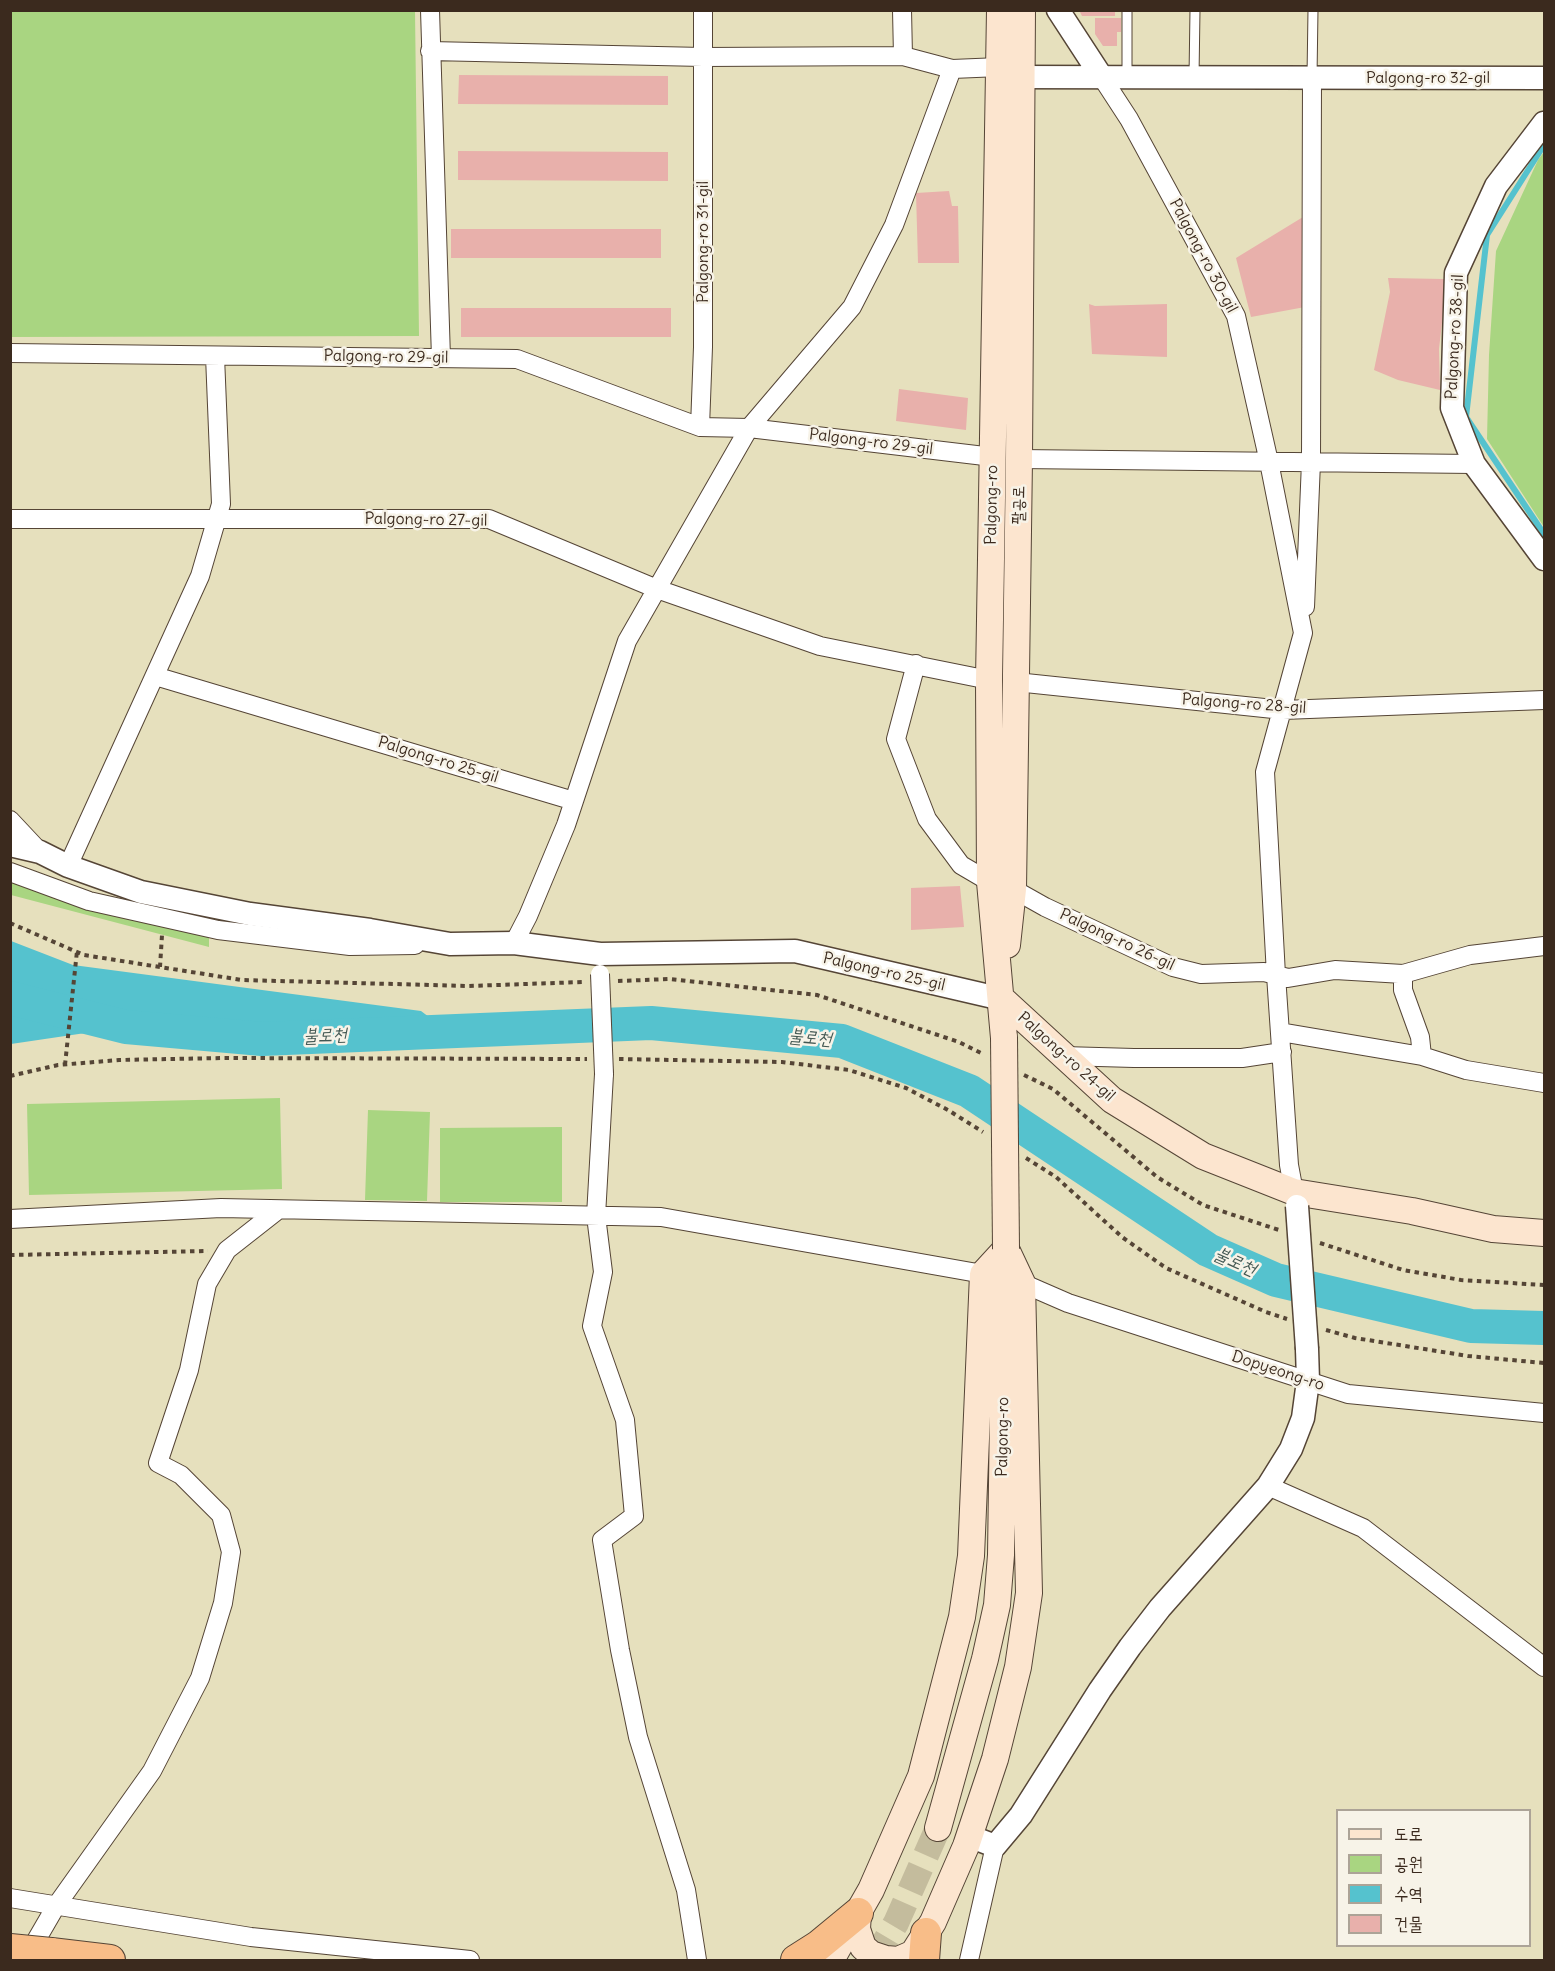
<!DOCTYPE html>
<html>
<head>
<meta charset="utf-8">
<style>
  body { margin:0 }
  #map { position:relative; width:1555px; height:1971px; overflow:hidden; background:#e6e0bd; font-family:Delius,"Poor Story",sans-serif }
  canvas { display:block }
  .frame { position:absolute; inset:0; border:12px solid #3b2a1e; pointer-events:none }
  .legend { position:absolute; left:1336px; top:1809px; width:195px; height:138px; box-sizing:border-box; background:#f7f3e8; border:2px solid #aca397; margin:0; padding:8px 10px; list-style:none; font-size:18px; color:#3b2a1e }
  .legend li { display:flex; align-items:center; gap:12px; height:30px }
  .legend b { width:30px; border:2px solid #aca397 }
</style>
</head>
<body>
<div id="map">
<canvas width="1555" height="1971"></canvas>
<div class="frame"></div>
<ul class="legend">
<li><b style="height:8px;background:#fce5cf"></b>도로</li>
<li><b style="height:16px;background:#a9d581"></b>공원</li>
<li><b style="height:16px;background:#55c2ce"></b>수역</li>
<li><b style="height:16px;background:#e8b0ab"></b>건물</li>
</ul>
</div>
<script>
const ctx = document.querySelector('canvas').getContext('2d');
ctx.lineJoin = 'round';
function fillPath(path, color) {
  ctx.fillStyle = color;
  ctx.fill(path, 'evenodd');
}
function toPath(rows) {
  const path = new Path2D();
  for (const r of rows) {
    path.moveTo(r[0], r[1]);
    for (let i = 2; i < r.length; i += 2) path.lineTo(r[i], r[i + 1]);
  }
  return path;
}
function strokePath(path, color, width, dash) {
  ctx.strokeStyle = color;
  ctx.lineWidth = width;
  ctx.lineCap = dash ? 'butt' : 'round';
  ctx.setLineDash(dash || []);
  ctx.stroke(path);
}
function write(font, color, halo, rows, align = 'center') {
  ctx.font = font + ' Delius,"Poor Story",sans-serif';
  ctx.lineWidth = 5;
  ctx.setLineDash([]);
  ctx.textBaseline = 'middle';
  ctx.strokeStyle = halo;
  ctx.fillStyle = color;
  for (const [text, x, y, turn = 0] of rows) {
    ctx.save();
    ctx.translate(x, y);
    ctx.rotate((+turn || 0) * Math.PI / 180);
    ctx.textAlign = isNaN(turn) ? turn : align;
    if (halo) ctx.strokeText(text, 0, 0);
    ctx.fillText(text, 0, 0);
    ctx.restore();
  }
}
const green = toPath([
  [10,11,415,11,419,336,11,337],
  [1544,152,1544,527,1487,439,1489,355,1496,251,1538,160],
  [11,873,209,931,209,947,11,895],
  [280,1098,282,1189,29,1195,27,1104],
  [368,1110,430,1112,427,1201,365,1200],
  [562,1127,562,1202,440,1202,440,1128]
]);
const water = toPath([
  [11,941,73,965,421,1011,449,1032,262,1039,126,1027,11,1044]
]);
const stream = toPath([
  [1544,145,1487,235,1466,417,1544,534]
]);
const river = toPath([
  [10,998,126,1027,262,1039,651,1023,842,1041,969,1091,1208,1250,1276,1280,1471,1326,1544,1328]
]);
const building = toPath([
  [1079,10,1115,10,1115,16,1082,16],
  [1095,18,1121,18,1121,32,1117,32,1117,46,1103,46,1095,34],
  [459,75,668,76,668,105,458,104],
  [458,151,668,152,668,181,458,180],
  [949,191,952,206,958,206,959,263,918,263,916,193],
  [1303,217,1305,307,1251,317,1236,258],
  [451,229,661,229,661,258,451,258],
  [1388,278,1444,279,1445,296,1439,349,1440,390,1398,380,1374,370,1390,292],
  [1089,304,1095,306,1167,304,1167,357,1092,354],
  [461,308,671,308,671,337,461,337],
  [899,389,968,398,966,430,896,421],
  [960,886,964,927,911,930,911,888]
]);
const secondaryTunnel = toPath([
  [874,1960,896,1923,938,1828]
]);
const path = toPath([
  [10,923,84,955,242,980,469,986,583,982],
  [160,967,162,935],
  [618,981,670,979,817,995,959,1042,983,1054],
  [619,1059,782,1062,849,1070,906,1088,948,1110,983,1132],
  [65,1065,77,951],
  [1024,1075,1053,1089,1157,1177,1203,1205,1279,1230],
  [10,1076,58,1065,119,1060,224,1058,587,1059],
  [1026,1158,1056,1177,1122,1237,1166,1268,1266,1312,1287,1319],
  [1320,1243,1403,1270,1461,1280,1544,1285],
  [10,1255,208,1251],
  [1326,1330,1355,1338,1468,1356,1544,1363]
]);
const service = toPath([
  [1127,76,1127,10],
  [1194,77,1195,10],
  [1312,77,1313,10]
]);
const minor = toPath([
  [430,10,441,358],
  [902,10,903,56],
  [430,51,703,57,903,56,952,69],
  [1101,76,1129,119,1236,316,1269,462,1303,633,1265,772,1276,975,1289,1165,1294,1192],
  [10,353,517,359,700,427,749,428,993,457],
  [700,427,703,347,703,10],
  [1019,459,1474,464],
  [10,519,489,519,657,589,820,646,989,680],
  [1305,607,1311,462,1312,77],
  [916,664,896,739,927,819,961,865,990,882],
  [155,676,574,801],
  [1016,682,1283,710,1544,700],
  [10,820,40,852],
  [68,866,200,576,221,504,215,356],
  [10,872,89,901,218,930,350,946,415,945],
  [1013,889,1045,907,1173,967,1201,974,1264,972,1288,978,1335,970,1403,974,1470,955,1544,946],
  [514,943,528,916,566,825,627,641,749,428,852,307,894,225,952,69,1000,67],
  [1403,974,1403,990,1420,1037,1422,1056],
  [1280,1032,1422,1056,1466,1070,1544,1083],
  [1063,1056,1134,1058,1242,1058,1282,1052],
  [604,1074,596,1216,603,1272,592,1326,625,1420,634,1516,602,1540,620,1650,638,1737,686,1890,697,1960],
  [10,1219,221,1208,661,1217,983,1274],
  [1022,1283,1068,1303,1348,1394,1544,1413],
  [1268,1486,1363,1528,1544,1667],
  [10,1898,251,1937,470,1960],
  [27,1956,56,1906,152,1771,200,1678,223,1603,231,1552,221,1515,181,1475,158,1463,189,1370,207,1284,227,1250,278,1210],
  [969,1960,995,1846]
]);
const tertiary = toPath([
  [1058,10,1101,76],
  [1004,77,1544,78],
  [1544,123,1496,186,1456,273,1452,408,1474,464,1544,559],
  [10,845,40,852,68,866,141,892,250,914,370,930,450,944,514,943,600,954,795,951,1002,999],
  [969,1836,995,1846,1021,1815,1100,1690,1130,1647,1160,1608,1268,1486,1291,1449,1303,1418,1308,1381,1307,1349]
]);
const secondary = toPath([
  [1000,10,989,680,990,882,1004,1038],
  [1007,945,1013,889,1019,459,1022,10],
  [1002,999,1112,1100,1203,1156,1294,1192,1412,1211,1493,1229,1544,1233],
  [938,1828,985,1659,997,1605,1001,1555,1005,1271],
  [858,1913,857,1929,863,1947,871,1954,886,1959,898,1960,914,1953],
  [831,1960,871,1890,921,1776,962,1617,971,1556,983,1274,1006,1249],
  [909,1960,933,1922,966,1846,995,1759,1018,1667,1029,1593,1022,1283,1006,1249]
]);
const trunk = toPath([
  [51,1953,110,1960],
  [796,1960,818,1946,858,1913],
  [924,1960,926,1933]
]);
const minorBridge = toPath([
  [600,974,604,1074]
]);
const tertiaryBridge = toPath([
  [1297,1206,1307,1349]
]);
const secondaryBridge = toPath([
  [1004,1038,1006,1249]
]);
const trunkBridge = toPath([
  [10,1949,51,1953]
]);
const streetNames = [
  ["Palgong-ro 32-gil",1428,78],
  ["Palgong-ro 31-gil",703,242,-90],
  ["Palgong-ro 30-gil",1203,256,62],
  ["Palgong-ro 38-gil",1455,337,-87],
  ["Palgong-ro 29-gil",386,357,1],
  ["Palgong-ro 29-gil",871,442,7],
  ["Palgong-ro",992,505,-89],
  ["팔공로",1019,505,-89],
  ["Palgong-ro 27-gil",426,520,1],
  ["Palgong-ro 28-gil",1244,704,4],
  ["Palgong-ro 25-gil",438,760,17],
  ["Palgong-ro 26-gil",1117,940,25],
  ["Palgong-ro 25-gil",884,972,13],
  ["Palgong-ro 24-gil",1066,1057,42],
  ["Dopyeong-ro",1278,1371,18],
  ["Palgong-ro",1003,1437,-89]
];
const waterNames = [
  ["불로천",325,1036,-2],
  ["불로천",810,1038,5],
  ["불로천",1235,1262,24]
];
fillPath(green, '#a9d581');
fillPath(water, '#55c2ce');
strokePath(stream, '#55c2ce', 6);
strokePath(river, '#55c2ce', 34);
fillPath(building, '#e8b0ab');
strokePath(secondaryTunnel, '#c4bc9d', 26, [26, 13]);
strokePath(service, '#554536', 11);
strokePath(minor, '#554536', 20);
strokePath(tertiary, '#554536', 25);
strokePath(secondary, '#554536', 28);
strokePath(trunk, '#554536', 32);
strokePath(path, '#554536', 4, [4.5, 4.5]);
strokePath(service, '#fff', 9);
strokePath(minor, '#fff', 18);
strokePath(tertiary, '#fff', 22);
strokePath(secondary, '#fce5cf', 26);
strokePath(trunk, '#f8bd88', 30);
strokePath(minorBridge, '#554536', 20, []);
strokePath(tertiaryBridge, '#554536', 25, []);
strokePath(secondaryBridge, '#554536', 28, []);
strokePath(trunkBridge, '#554536', 32, []);
strokePath(minorBridge, '#fff', 18);
strokePath(tertiaryBridge, '#fff', 22);
strokePath(secondaryBridge, '#fce5cf', 26);
strokePath(trunkBridge, '#f8bd88', 30);
write('16px', '#3b2a1e', '#f7f3e8', streetNames);
write('italic 18px', '#435853', '#f7f3e8', waterNames);
</script>
</body>
</html>
